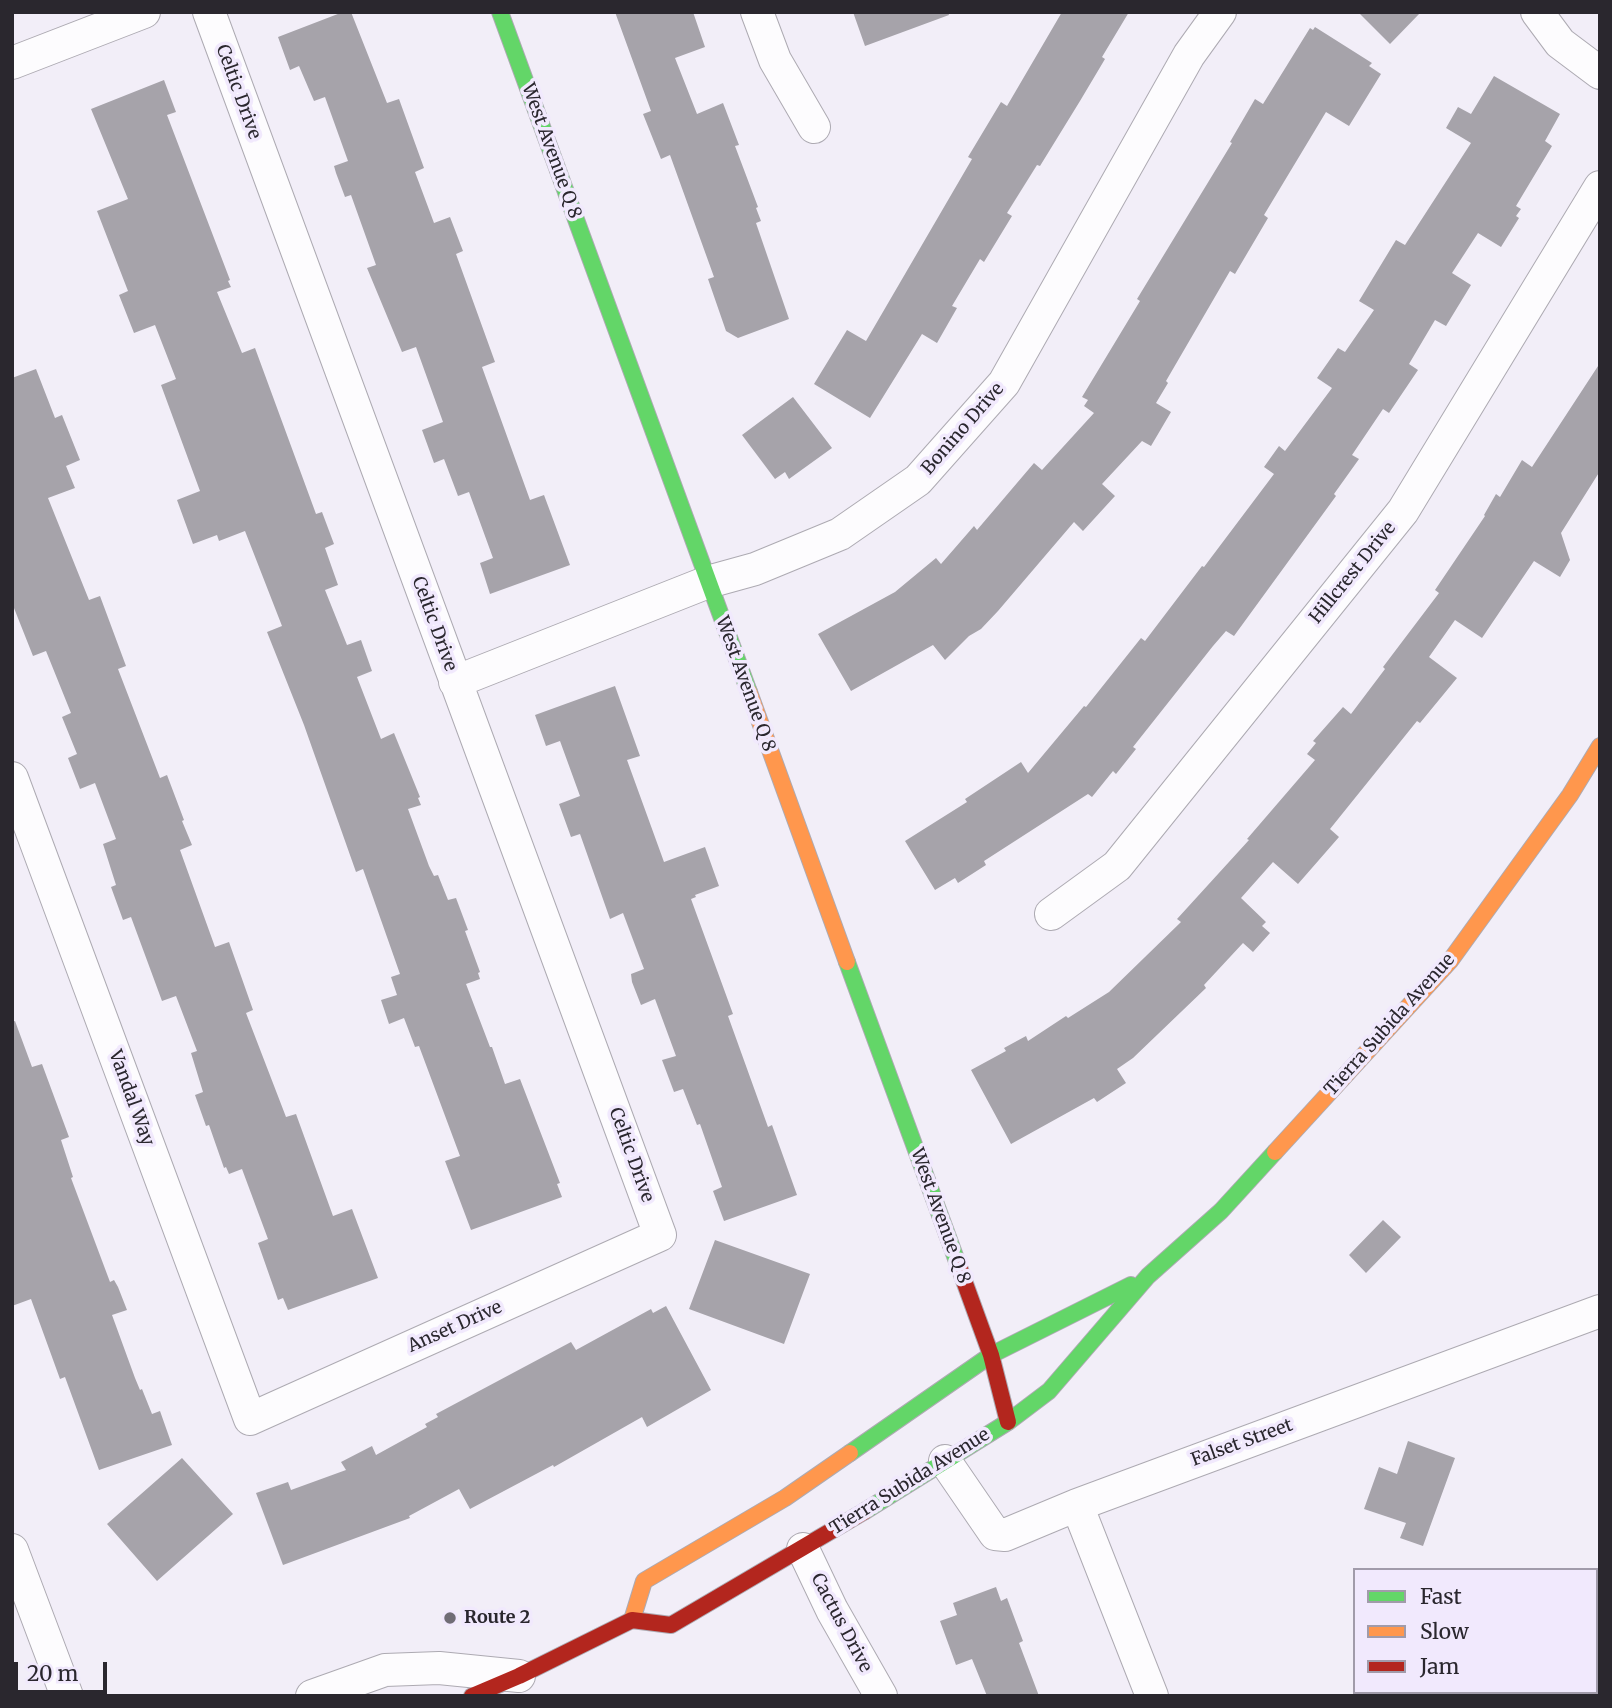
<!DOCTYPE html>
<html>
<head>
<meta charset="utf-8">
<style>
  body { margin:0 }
  #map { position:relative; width:1612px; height:1708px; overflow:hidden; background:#f2eef8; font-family:Merriweather,serif }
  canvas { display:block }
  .frame { position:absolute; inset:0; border:14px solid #2a272e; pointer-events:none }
  .legend { position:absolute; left:1353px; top:1568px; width:245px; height:126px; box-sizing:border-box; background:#f1e9fd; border:2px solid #a19baa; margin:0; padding:9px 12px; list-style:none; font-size:21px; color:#2a272e }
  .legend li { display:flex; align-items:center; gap:14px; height:35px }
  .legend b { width:35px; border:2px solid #a19baa }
  .scale { position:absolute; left:14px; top:1662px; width:93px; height:32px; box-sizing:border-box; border:4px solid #2a272e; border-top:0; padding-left:9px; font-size:21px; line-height:24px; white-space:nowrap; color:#2a272e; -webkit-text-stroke:5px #f1e9fd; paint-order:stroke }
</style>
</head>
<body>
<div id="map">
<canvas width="1612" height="1708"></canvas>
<div class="frame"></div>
<ul class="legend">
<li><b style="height:9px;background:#63d668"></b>Fast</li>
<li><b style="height:9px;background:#ff974d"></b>Slow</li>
<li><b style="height:9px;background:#b3261e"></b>Jam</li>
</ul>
<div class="scale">20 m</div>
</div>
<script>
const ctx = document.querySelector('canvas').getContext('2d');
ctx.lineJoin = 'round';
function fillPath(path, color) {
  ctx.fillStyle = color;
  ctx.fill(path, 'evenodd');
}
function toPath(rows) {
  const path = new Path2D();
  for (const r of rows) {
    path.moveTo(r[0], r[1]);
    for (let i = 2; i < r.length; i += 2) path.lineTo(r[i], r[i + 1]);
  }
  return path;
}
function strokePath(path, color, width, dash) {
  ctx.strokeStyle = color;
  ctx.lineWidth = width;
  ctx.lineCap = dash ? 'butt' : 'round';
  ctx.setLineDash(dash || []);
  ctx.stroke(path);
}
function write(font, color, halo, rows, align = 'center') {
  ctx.font = font + ' Merriweather,serif';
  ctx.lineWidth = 7;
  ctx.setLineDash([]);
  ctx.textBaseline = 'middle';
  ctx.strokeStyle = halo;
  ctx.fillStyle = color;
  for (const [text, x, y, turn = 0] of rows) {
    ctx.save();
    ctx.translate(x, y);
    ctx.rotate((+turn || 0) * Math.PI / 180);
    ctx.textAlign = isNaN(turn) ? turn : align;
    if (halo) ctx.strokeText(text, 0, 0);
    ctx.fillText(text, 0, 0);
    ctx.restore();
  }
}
const building = toPath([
  [343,12,351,12,387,103,399,99,424,168,415,172,434,223,450,217,463,251,456,254,495,362,482,367,530,500,544,495,570,565,490,594,480,563,493,558,469,492,458,496,444,459,434,463,422,430,443,422,416,347,402,352,367,268,376,265,351,195,345,197,336,173,334,166,348,161,325,97,314,101,299,66,290,70,278,37],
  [615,12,693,12,705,47,675,58,697,114,723,103,739,145,735,146,758,207,756,208,761,221,756,223,789,319,738,338,726,331,708,279,714,277,670,155,661,159,643,114,651,111],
  [853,12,948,12,949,15,865,46],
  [1062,12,1129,12,1102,57,1105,59,1080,101,1040,166,1037,165,1007,213,1012,216,984,262,980,259,952,306,957,308,937,343,922,334,870,418,814,384,847,330,866,341,972,159,968,157,1001,102,1007,106],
  [1358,12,1421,12,1390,44],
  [1315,27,1372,63,1369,66,1381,74,1349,126,1326,112,1264,215,1268,218,1235,274,1230,271,1166,381,1168,383,1156,403,1171,412,1151,446,1142,441,1102,484,1115,496,1083,531,1074,522,998,611,981,629,969,636,945,660,933,645,851,691,818,634,895,592,936,558,941,564,974,526,977,530,1034,463,1042,470,1094,413,1084,406,1088,400,1082,397,1140,301,1137,299,1232,143,1230,142,1255,99,1263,104,1310,28,1313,30],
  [1494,76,1560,114,1545,141,1552,146,1516,206,1521,209,1516,216,1519,218,1501,247,1478,233,1452,273,1471,285,1446,326,1435,320,1409,364,1418,370,1389,413,1383,409,1352,455,1359,459,1334,494,1336,496,1234,636,1226,631,1213,646,1133,747,1136,749,1116,774,1113,771,1092,797,1088,794,984,861,986,865,958,883,955,878,935,890,905,841,967,802,965,799,1021,762,1028,773,1084,706,1086,707,1141,638,1145,641,1202,566,1204,567,1274,474,1264,467,1279,446,1285,451,1332,388,1317,378,1338,348,1345,352,1374,310,1359,301,1396,240,1405,245,1471,143,1446,128,1458,107,1471,114],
  [164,80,176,112,167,115,230,280,228,281,231,287,217,292,242,353,255,348,316,514,322,512,334,544,325,548,338,585,325,590,347,645,361,640,372,671,357,677,381,739,394,733,420,797,418,798,421,805,408,809,429,866,434,876,438,875,448,900,456,898,468,930,465,931,480,972,478,973,480,979,466,984,490,1047,492,1047,505,1084,520,1079,560,1183,557,1184,562,1197,471,1230,445,1161,460,1156,419,1046,415,1047,404,1018,389,1024,381,1000,397,995,391,977,400,974,363,869,356,872,304,725,267,632,282,626,245,531,219,541,217,535,193,544,177,500,200,491,161,385,176,379,155,325,134,333,119,295,128,291,97,211,128,199,91,109],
  [1600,363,1600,471,1561,533,1570,560,1560,577,1534,561,1482,638,1455,620,1429,657,1457,678,1420,723,1417,721,1330,829,1339,837,1298,884,1273,862,1241,898,1266,922,1262,926,1270,933,1253,952,1243,943,1204,985,1206,988,1133,1058,1117,1069,1126,1083,1097,1102,1094,1098,1011,1144,971,1070,1006,1051,1004,1048,1026,1036,1028,1041,1066,1016,1068,1018,1109,992,1181,922,1177,919,1249,840,1247,839,1315,760,1307,754,1316,743,1313,741,1343,707,1351,714,1385,669,1383,667,1439,593,1435,590,1485,516,1484,515,1496,494,1500,497,1522,460,1532,467],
  [36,369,55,418,62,415,80,460,66,466,75,488,48,498,89,600,100,596,126,666,118,669,160,778,167,775,184,820,182,821,192,845,180,850,215,947,229,942,253,1010,246,1013,286,1117,296,1114,333,1216,352,1209,378,1278,288,1310,283,1298,278,1300,258,1243,268,1239,242,1169,229,1174,226,1167,224,1168,209,1125,206,1126,195,1095,203,1092,191,1053,197,1051,176,996,162,1001,131,917,123,920,111,887,116,885,103,844,116,839,95,783,80,789,68,758,77,754,62,717,71,713,46,651,33,656,12,603,12,378],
  [793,397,832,448,789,479,785,472,775,479,742,435],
  [615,686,640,756,627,760,664,862,705,847,719,886,695,895,696,897,691,899,733,1014,728,1016,768,1127,772,1125,797,1195,724,1221,713,1191,722,1187,700,1124,697,1125,683,1089,674,1092,662,1060,676,1056,655,999,641,1005,632,982,631,974,644,969,623,913,610,919,580,834,571,837,559,804,580,796,560,741,546,746,535,715],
  [15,1021,32,1067,42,1064,69,1137,61,1140,73,1177,71,1178,110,1282,114,1280,118,1287,127,1310,112,1315,135,1378,140,1390,142,1389,152,1414,160,1411,172,1445,99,1470,65,1377,60,1379,31,1299,12,1306,12,1022],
  [1383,1220,1401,1237,1366,1273,1349,1255],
  [715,1240,810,1274,784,1344,689,1309],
  [666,1306,711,1390,647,1427,642,1417,554,1467,553,1465,470,1509,459,1489,409,1516,410,1518,283,1565,256,1493,288,1482,291,1490,346,1470,341,1462,372,1446,376,1455,427,1427,425,1424,438,1417,436,1414,571,1342,576,1350,651,1309,653,1313],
  [1408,1441,1455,1458,1423,1546,1400,1538,1406,1523,1364,1509,1379,1467,1397,1474],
  [182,1458,233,1514,157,1581,107,1524],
  [996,1587,1001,1601,1007,1598,1023,1641,1019,1643,1039,1696,987,1696,972,1659,956,1665,940,1621,957,1615,953,1603]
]);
const street = toPath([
  [757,12,775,60,814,127],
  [1537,12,1560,43,1600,73],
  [12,63,144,12],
  [455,682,708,582,755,569,840,534,918,480,1004,383,1189,55,1220,12],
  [12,778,250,1419,660,1235,209,12],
  [1051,914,1117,866,1403,511,1600,187],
  [945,1461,995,1534,1005,1535,1077,1505,1600,1311],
  [1077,1505,1152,1696],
  [803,1549,832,1610,881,1696],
  [12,1550,67,1696],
  [312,1696,385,1670,439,1668,519,1676]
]);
const fast = toPath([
  [500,12,749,692],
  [847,962,959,1267],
  [850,1453,991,1355,1131,1285],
  [865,1511,1008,1422,1049,1391,1148,1276,1221,1211,1275,1152]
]);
const slow = toPath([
  [749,692,847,962],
  [1275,1152,1450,961,1570,795,1600,746],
  [632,1620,644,1581,785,1498,850,1453]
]);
const jam = toPath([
  [959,1267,991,1355,1008,1422],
  [472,1696,519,1676,632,1620,671,1625,865,1511]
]);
const markers = [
  [450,1618,7,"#706d75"]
];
const streetNames = [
  ["Celtic Drive",238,92,70],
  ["West Avenue Q 8",551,151,70],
  ["Bonino Drive",963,429,-49],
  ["Hillcrest Drive",1353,573,-51],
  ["Celtic Drive",434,624,70],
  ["West Avenue Q 8",745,684,70],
  ["Tierra Subida Avenue",1390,1025,-48],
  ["Vandal Way",131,1098,70],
  ["Celtic Drive",631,1155,70],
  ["West Avenue Q 8",940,1216,70],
  ["Anset Drive",455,1327,-24],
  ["Falset Street",1242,1443,-20],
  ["Tierra Subida Avenue",910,1482,-32],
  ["Cactus Drive",841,1623,62]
];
const poiNames = [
  ["Route 2",464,1618]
];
fillPath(building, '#a6a3aa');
strokePath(street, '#adaab2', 34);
strokePath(fast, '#adaab2', 18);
strokePath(slow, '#adaab2', 18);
strokePath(jam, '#adaab2', 18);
strokePath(street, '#fdfcfe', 32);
strokePath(fast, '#63d668', 16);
strokePath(slow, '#ff974d', 16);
strokePath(jam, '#b3261e', 16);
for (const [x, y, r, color] of markers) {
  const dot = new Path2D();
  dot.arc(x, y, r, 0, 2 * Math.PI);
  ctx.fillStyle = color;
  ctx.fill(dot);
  strokePath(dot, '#f1e9fd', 2.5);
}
write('18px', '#2a272e', '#f1e9fd', streetNames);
write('bold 18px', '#2a272e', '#f1e9fd', poiNames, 'left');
</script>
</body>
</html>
